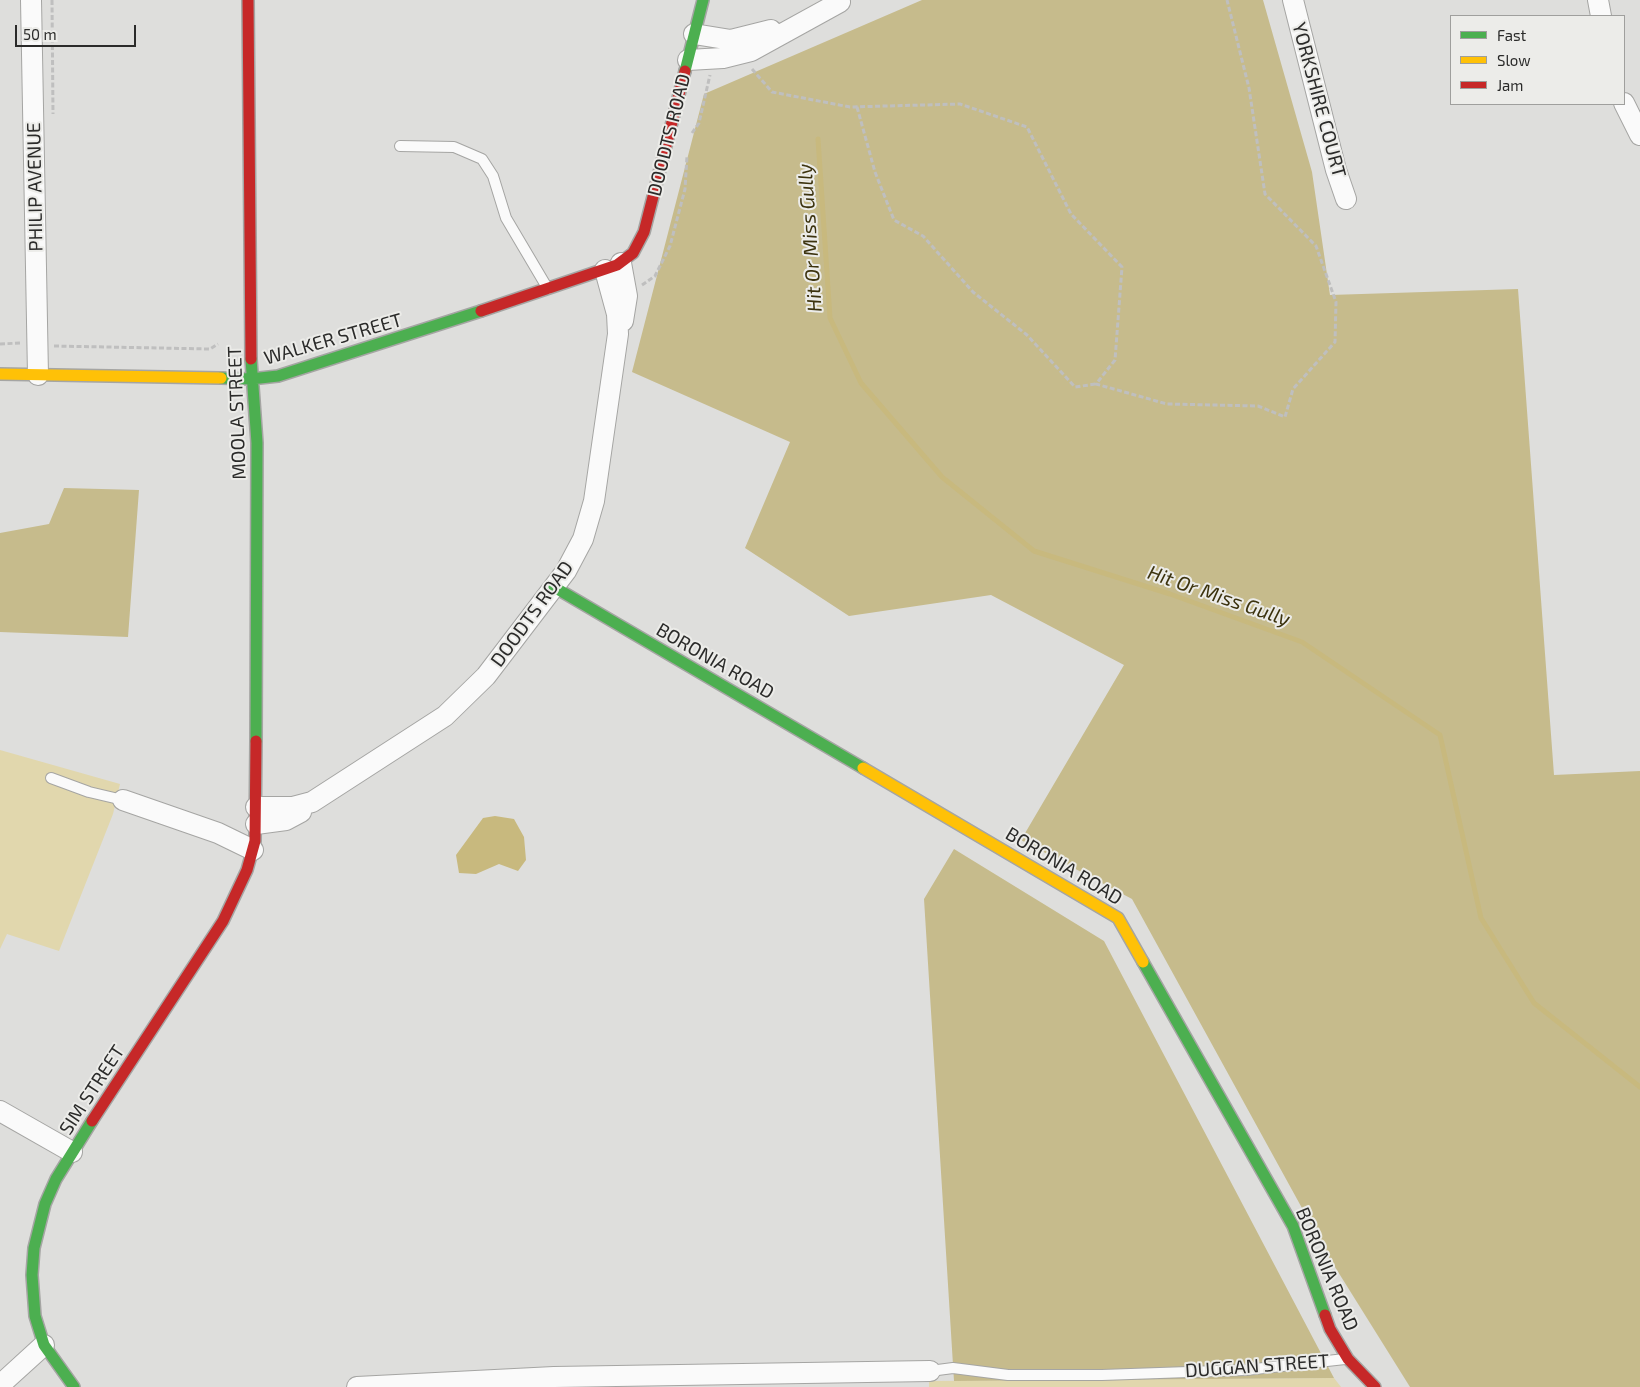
<!DOCTYPE html>
<html>
<head>
<meta charset="utf-8">
<style>
  body { margin:0 }
  #map { position:relative; width:1640px; height:1387px; overflow:hidden; background:#dededc; font-family:"Exo 2",sans-serif }
  canvas { display:block }
  .legend { position:absolute; left:1450px; top:15px; width:175px; height:90px; box-sizing:border-box; background:#ecece9; border:1px solid #9f9f9d; margin:0; padding:6px 9px; list-style:none; font-size:15px; color:#2b2b2a }
  .legend li { display:flex; align-items:center; gap:10px; height:25px }
  .legend b { width:25px; border:1px solid #9f9f9d }
  .scale { position:absolute; left:15px; top:25px; width:121px; height:22px; box-sizing:border-box; border:2px solid #2b2b2a; border-top:0; padding-left:6px; font-size:15px; line-height:18px; white-space:nowrap; color:#2b2b2a; -webkit-text-stroke:4px #ecece9; paint-order:stroke }
</style>
</head>
<body>
<div id="map">
<canvas width="1640" height="1387"></canvas>
<ul class="legend">
<li><b style="height:6px;background:#4caf50"></b>Fast</li>
<li><b style="height:6px;background:#ffc107"></b>Slow</li>
<li><b style="height:6px;background:#c62828"></b>Jam</li>
</ul>
<div class="scale">50 m</div>
</div>
<script>
const ctx = document.querySelector('canvas').getContext('2d');
ctx.lineJoin = 'round';
function fillPath(path, color) {
  ctx.fillStyle = color;
  ctx.fill(path, 'evenodd');
}
function toPath(rows) {
  const path = new Path2D();
  for (const r of rows) {
    path.moveTo(r[0], r[1]);
    for (let i = 2; i < r.length; i += 2) path.lineTo(r[i], r[i + 1]);
  }
  return path;
}
function strokePath(path, color, width, dash) {
  ctx.strokeStyle = color;
  ctx.lineWidth = width;
  ctx.lineCap = dash ? 'butt' : 'round';
  ctx.setLineDash(dash || []);
  ctx.stroke(path);
}
function write(font, color, halo, rows, align = 'center') {
  ctx.font = font + ' "Exo 2",sans-serif';
  ctx.lineWidth = 4;
  ctx.setLineDash([]);
  ctx.textBaseline = 'middle';
  ctx.strokeStyle = halo;
  ctx.fillStyle = color;
  for (const [text, x, y, turn = 0] of rows) {
    ctx.save();
    ctx.translate(x, y);
    ctx.rotate((+turn || 0) * Math.PI / 180);
    ctx.textAlign = isNaN(turn) ? turn : align;
    if (halo) ctx.strokeText(text, 0, 0);
    ctx.fillText(text, 0, 0);
    ctx.restore();
  }
}
const green = toPath([
  [0,750,120,784,113,814,59,951,7,934,0,949],
  [1334,1378,1341,1387,929,1387,929,1381]
]);
const forest = toPath([
  [922,0,1263,0,1312,172,1330,295,1518,289,1554,775,1640,771,1640,1387,1410,1387,1330,1259,1132,899,1021,840,1124,665,991,595,849,616,745,548,790,442,632,372,704,94],
  [64,488,139,490,128,637,0,632,0,533,49,524],
  [954,849,1104,941,1334,1378,954,1381,924,899]
]);
const water = toPath([
  [495,816,514,819,524,837,526,860,518,871,499,864,476,874,459,873,456,855,483,818]
]);
const stream = toPath([
  [818,139,830,318,861,383,942,477,1034,551,1170,594,1302,642,1440,735,1481,918,1534,1003,1640,1087]
]);
const path = toPath([
  [52,0,53,114],
  [752,69,772,92,850,107,960,104,1027,127,1071,214,1122,267,1115,360,1096,384,1167,404,1258,406,1285,417,1293,389,1335,342,1336,302,1316,246,1265,194,1249,88,1227,0],
  [857,107,875,172,894,220,923,236,973,292,1027,335,1075,387,1096,384],
  [692,133,699,123,710,75],
  [642,285,655,276,670,246,685,189,687,156],
  [0,344,20,343],
  [54,346,210,349,218,344]
]);
const lane = toPath([
  [400,146,454,147,482,159,493,176,506,218,548,289],
  [51,778,89,792,123,800],
  [930,1371,953,1368,1008,1375,1102,1375,1246,1370,1345,1359]
]);
const street = toPath([
  [31,0,38,375],
  [1293,0,1336,170,1346,199],
  [1598,0,1601,16],
  [694,34,731,40,771,30],
  [688,60,723,58,751,51,840,2],
  [1624,103,1640,135],
  [621,263,627,296,623,321],
  [123,800,218,833,253,850],
  [256,807,293,807,312,802,445,716,486,676,566,571,583,539,594,501,618,334,617,314,605,270],
  [256,824,286,820,301,812],
  [0,1111,72,1152],
  [0,1385,44,1345],
  [357,1387,554,1377,930,1371]
]);
const fast = toPath([
  [685,71,703,0],
  [251,359,257,443,256,741],
  [221,378,251,379,278,376,481,311],
  [554,587,863,768],
  [1143,962,1293,1226,1325,1315],
  [74,1387,44,1345,35,1316,32,1275,34,1248,45,1204,56,1179,92,1121]
]);
const slow = toPath([
  [0,374,221,378],
  [863,768,1118,918,1143,962]
]);
const jam = toPath([
  [248,0,251,359],
  [481,311,617,265,633,253,644,232,685,71],
  [92,1121,223,921,247,870,255,841,256,741],
  [1325,1315,1330,1329,1348,1359,1375,1387]
]);
const streetNames = [
  ["YORKSHIRE COURT",1319,100,75],
  ["DOODTS ROAD",669,135,-76],
  ["PHILIP AVENUE",35,187,-91],
  ["WALKER STREET",333,339,-16],
  ["MOOLA STREET",237,413,-92],
  ["DOODTS ROAD",532,614,-54],
  ["BORONIA ROAD",715,661,30],
  ["BORONIA ROAD",1064,866,31],
  ["SIM STREET",92,1090,-57],
  ["BORONIA ROAD",1327,1269,67],
  ["DUGGAN STREET",1257,1366,-4]
];
const waterNames = [
  ["Hit Or Miss Gully",810,238,-94],
  ["Hit Or Miss Gully",1219,596,19]
];
fillPath(green, '#e1d7ad');
fillPath(forest, '#c6bb8c');
fillPath(water, '#c8b97e');
strokePath(stream, '#c8b97e', 5);
strokePath(lane, '#a5a5a3', 12);
strokePath(street, '#a5a5a3', 22);
strokePath(fast, '#a5a5a3', 14);
strokePath(slow, '#a5a5a3', 14);
strokePath(jam, '#a5a5a3', 14);
strokePath(path, '#bfbfbf', 3, [5, 2.5]);
strokePath(lane, '#fafafa', 10);
strokePath(street, '#fafafa', 20);
strokePath(fast, '#4caf50', 11);
strokePath(slow, '#ffc107', 11);
strokePath(jam, '#c62828', 11);
write('19px', '#2b2b2a', '#ecece9', streetNames);
write('italic 20px', '#3c330e', '#ecece9', waterNames);
</script>
</body>
</html>
